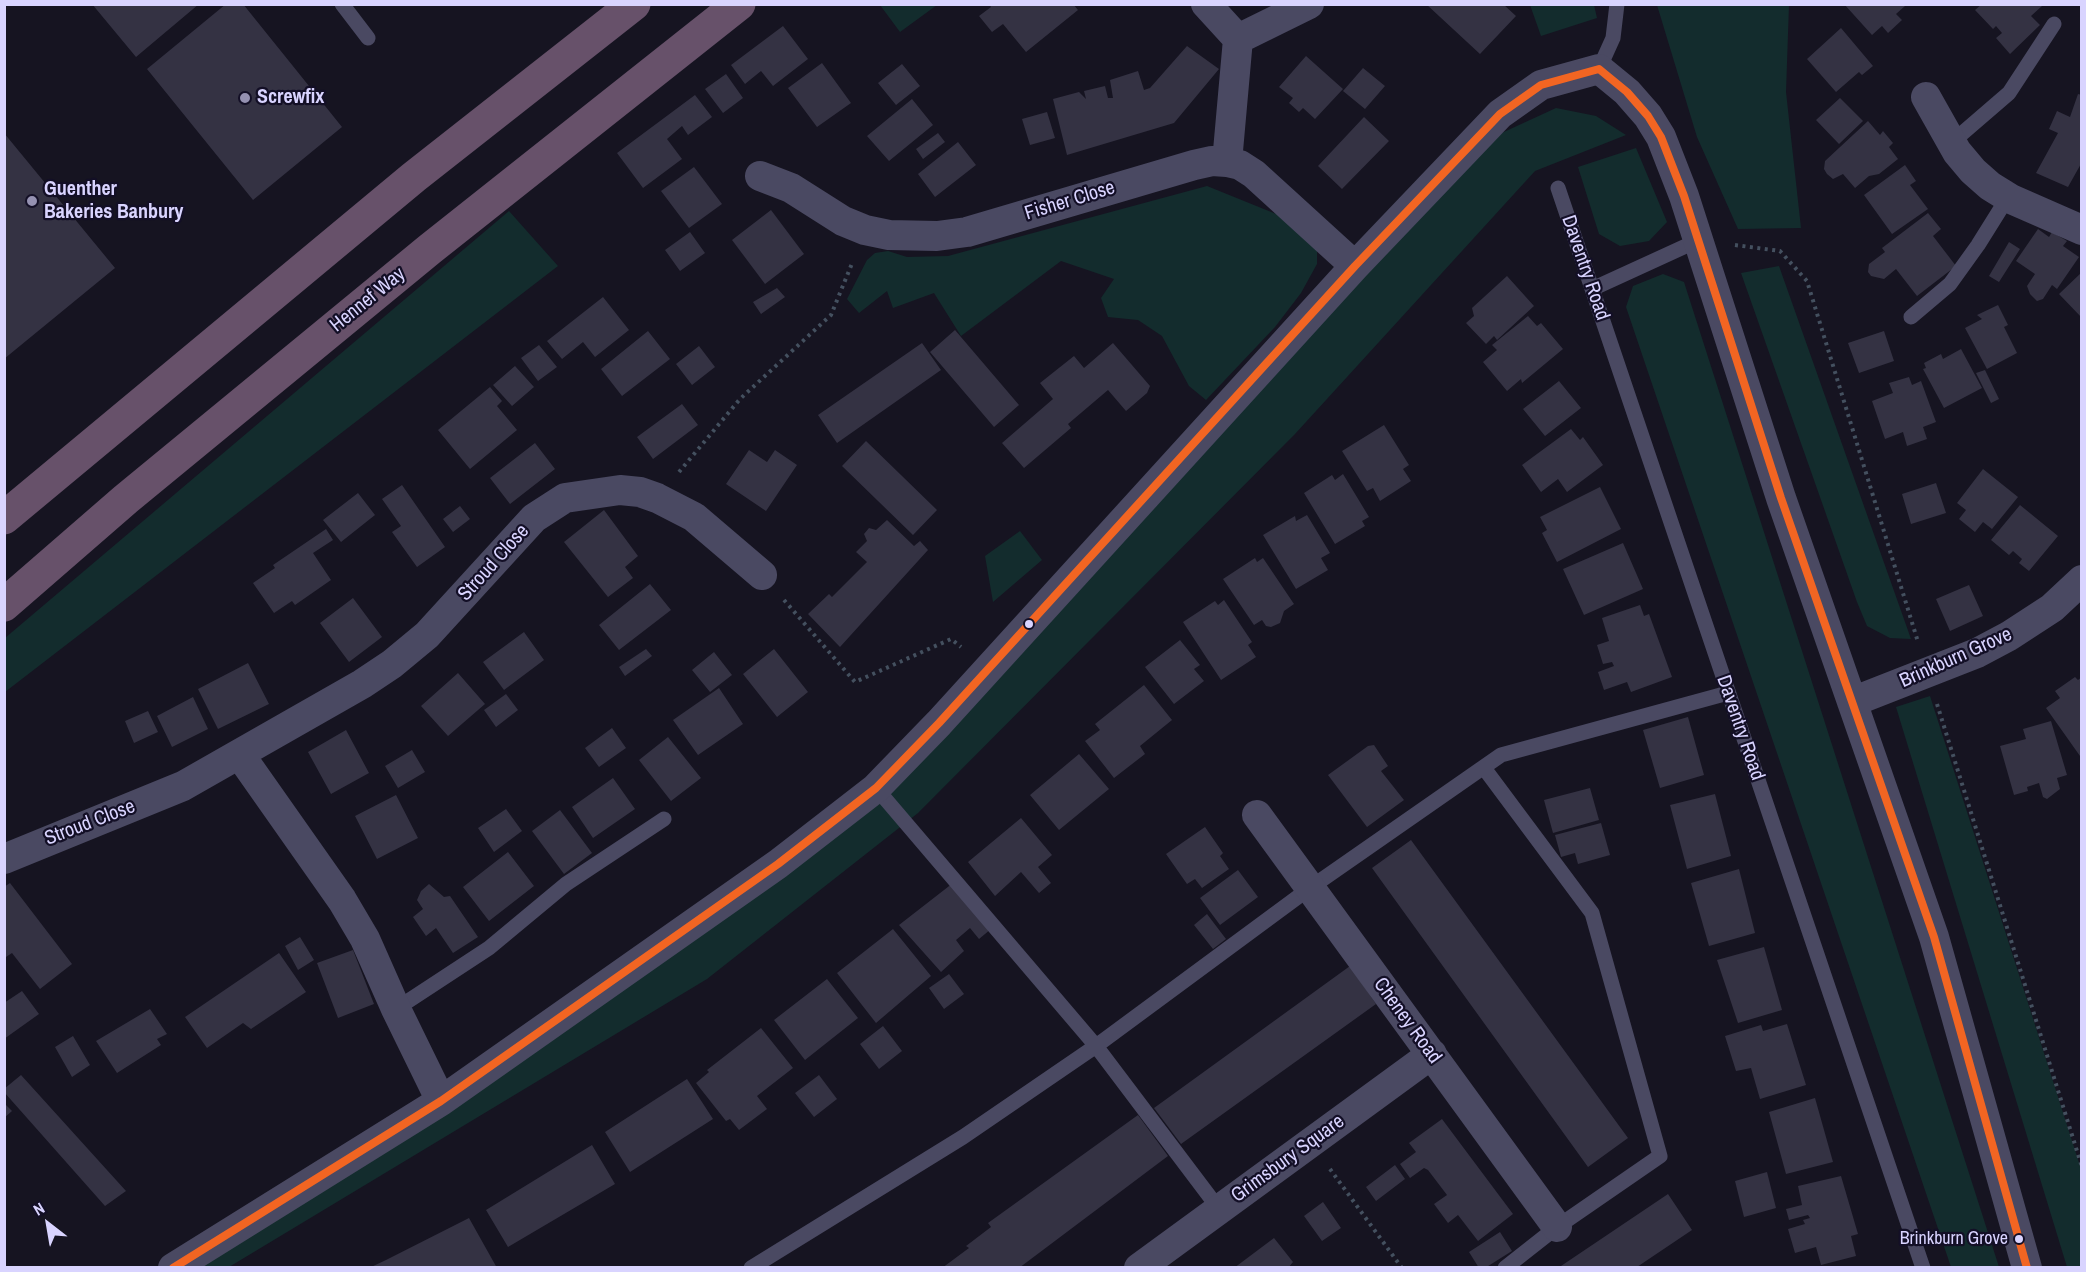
<!DOCTYPE html>
<html>
<head>
<meta charset="utf-8">
<style>
  body { margin:0 }
  #map { position:relative; width:2086px; height:1272px; overflow:hidden; background:#161421; font-family:"Archivo Narrow",sans-serif }
  canvas { display:block }
  .frame { position:absolute; inset:0; border:6px solid #d9d4ff; pointer-events:none }
  .north { position:absolute; left:18px; top:1194px; width:60px; height:60px; -webkit-text-stroke:4px #130f26; paint-order:stroke; rotate:329deg; font-size:16px; font-weight:700; line-height:24px; text-align:center; color:#d9d4ff }
  .north::after { content:''; display:block; margin:auto; width:21px; height:27px; background:#d9d4ff; clip-path:polygon(50% 0,100% 100%,50% 72%,0 100%) }
</style>
</head>
<body>
<div id="map">
<canvas width="2086" height="1272"></canvas>
<div class="frame"></div>
<div class="north">N</div>
</div>
<script>
const ctx = document.querySelector('canvas').getContext('2d');
ctx.lineJoin = 'round';
function fillPath(path, color) {
  ctx.fillStyle = color;
  ctx.fill(path, 'evenodd');
}
function toPath(rows) {
  const path = new Path2D();
  for (const r of rows) {
    path.moveTo(r[0], r[1]);
    for (let i = 2; i < r.length; i += 2) path.lineTo(r[i], r[i + 1]);
  }
  return path;
}
function strokePath(path, color, width, dash) {
  ctx.strokeStyle = color;
  ctx.lineWidth = width;
  ctx.lineCap = dash ? 'butt' : 'round';
  ctx.setLineDash(dash || []);
  ctx.stroke(path);
}
function write(font, color, halo, rows, align = 'center') {
  ctx.font = font + ' "Archivo Narrow",sans-serif';
  ctx.lineWidth = 4.5;
  ctx.setLineDash([]);
  ctx.textBaseline = 'middle';
  ctx.strokeStyle = halo;
  ctx.fillStyle = color;
  for (const [text, x, y, turn = 0] of rows) {
    ctx.save();
    ctx.translate(x, y);
    ctx.rotate((+turn || 0) * Math.PI / 180);
    ctx.textAlign = isNaN(turn) ? turn : align;
    if (halo) ctx.strokeText(text, 0, 0);
    ctx.fillText(text, 0, 0);
    ctx.restore();
  }
}
const green = toPath([
  [880,5,937,5,900,32],
  [1530,5,1594,5,1597,18,1541,36],
  [1657,5,1789,5,1786,92,1801,228,1738,229,1697,137],
  [1556,108,1596,116,1626,135,1535,171,1295,434,918,813,707,979,229,1267,190,1268,892,783,1493,137],
  [1636,148,1667,222,1649,241,1620,246,1599,234,1578,167],
  [1207,186,1286,218,1317,240,1317,264,1301,293,1275,327,1206,400,1189,386,1162,336,1138,320,1108,317,1101,298,1114,279,1061,261,961,336,934,293,893,308,887,291,859,313,847,299,867,260,875,253,888,251,907,257,948,256],
  [509,211,558,266,5,692,5,638],
  [1779,266,1911,639,1890,638,1867,626,1857,602,1741,273],
  [1663,274,1684,282,1999,1267,1951,1267,1626,307,1633,286],
  [1020,531,1042,560,993,602,985,556],
  [1930,696,2081,1169,2081,1267,2067,1267,1896,707]
]);
const building = toPath([
  [92,4,199,4,136,57],
  [226,4,243,4,342,127,253,200,147,69],
  [989,4,1073,4,1078,10,1026,52,1003,24,992,32,979,16,991,7],
  [1426,4,1503,4,1516,16,1480,54],
  [1844,4,1903,4,1905,6,1896,14,1902,20,1888,33,1882,26,1872,35],
  [1982,4,2040,4,2042,6,2031,16,2040,25,2010,54,1996,38,2002,33,1996,26,1993,29,1975,10],
  [783,26,808,59,773,86,761,71,745,84,731,65],
  [1841,28,1873,66,1862,75,1859,72,1836,92,1807,59],
  [1187,46,1219,69,1174,123,1067,155,1053,99,1079,92,1086,99,1084,91,1105,86,1108,98,1113,98,1110,80,1138,71,1144,90,1150,88],
  [1306,56,1343,89,1315,119,1303,108,1299,112,1289,103,1293,98,1279,87],
  [822,63,851,103,817,127,788,88],
  [902,64,920,86,896,105,878,83],
  [1363,68,1385,86,1365,109,1343,91],
  [726,74,743,98,723,113,705,89],
  [2078,94,2082,95,2082,162,2068,187,2036,173,2058,133,2049,129,2057,111,2070,117],
  [695,95,712,117,688,135,682,126,667,139,682,159,643,188,617,153],
  [1840,98,1863,121,1839,144,1816,120],
  [912,99,933,125,889,161,867,136],
  [1047,112,1055,138,1030,145,1022,119],
  [1364,117,1389,141,1342,189,1318,166],
  [1868,121,1880,135,1883,131,1893,143,1889,147,1898,159,1879,174,1869,176,1855,188,1843,174,1833,179,1827,174,1824,169,1825,161],
  [4,133,115,268,4,359],
  [938,133,945,142,923,159,916,149],
  [958,142,976,165,935,197,918,174],
  [1905,165,1916,181,1910,185,1928,209,1892,234,1864,195],
  [694,167,722,204,689,228,661,191],
  [771,210,804,254,765,284,732,240],
  [1928,213,1941,229,1933,236,1956,266,1917,296,1896,269,1884,279,1871,276,1868,272,1869,264,1885,252,1882,248],
  [2038,229,2049,237,2052,232,2067,241,2063,246,2079,257,2057,289,2052,285,2043,299,2037,301,2030,294,2027,286,2035,274,2016,261],
  [690,232,705,253,680,271,665,250],
  [2009,242,2020,249,1999,282,1989,276],
  [2082,272,2082,318,2059,294],
  [1507,276,1534,306,1497,340,1494,336,1486,344,1466,323,1474,316,1472,308],
  [777,288,785,297,761,314,753,302],
  [603,297,629,330,595,357,583,342,562,359,547,341],
  [1998,305,2008,325,2004,327,2017,353,1987,369,1965,328,1982,319,1977,315],
  [1528,316,1537,326,1541,323,1563,349,1522,383,1521,379,1507,391,1483,362,1497,350,1492,345],
  [955,330,1019,405,994,427,930,352],
  [648,331,670,359,622,396,601,369],
  [1884,331,1894,361,1859,373,1848,343],
  [922,343,941,370,837,443,818,415],
  [1113,343,1150,386,1147,393,1126,411,1108,390,1068,424,1071,428,1024,468,1002,443,1053,399,1040,383,1074,356,1084,368],
  [539,345,557,367,538,381,521,358],
  [699,346,715,367,692,385,676,364],
  [1961,349,1982,388,1944,408,1923,369,1926,368,1924,363,1941,354,1943,359],
  [515,366,534,387,512,406,493,385],
  [1985,370,1999,399,1991,403,1976,373],
  [1909,377,1912,385,1921,381,1936,422,1923,427,1927,439,1907,446,1903,432,1885,439,1872,401,1893,393,1889,383],
  [1559,381,1581,408,1545,436,1523,409],
  [490,387,502,401,497,406,517,430,470,469,438,430],
  [682,404,698,425,653,459,637,437],
  [1384,425,1409,465,1403,469,1411,481,1380,501,1373,488,1367,491,1342,451],
  [1571,429,1580,440,1583,437,1603,465,1567,492,1558,479,1541,492,1522,465],
  [866,441,937,510,913,535,842,466],
  [535,443,555,469,510,504,490,478],
  [749,450,767,462,775,450,797,465,766,511,726,484],
  [1983,469,2018,497,1992,529,1983,522,1975,532,1959,519,1966,510,1957,503],
  [1343,474,1369,517,1362,521,1365,526,1335,544,1304,493,1332,475,1335,480],
  [1936,483,1946,513,1911,524,1902,494],
  [402,485,445,547,417,567,392,532,401,526,382,499],
  [1600,487,1621,529,1557,562,1542,533,1547,530,1540,517],
  [358,493,375,515,341,542,323,520],
  [2020,505,2058,536,2029,571,2019,563,2022,559,2013,551,2009,555,1991,540],
  [460,506,470,519,453,532,443,519],
  [604,510,638,556,625,567,633,578,608,597,564,542],
  [1307,515,1330,553,1321,558,1328,570,1296,589,1263,535,1295,516,1296,521],
  [887,520,914,546,920,541,928,550,840,647,808,614,829,594,832,597,867,562,856,552,867,541,864,534,869,528,876,530],
  [326,529,333,540,313,553,331,580,295,605,292,601,274,613,253,583,275,568,273,565],
  [1623,543,1643,589,1584,615,1563,569],
  [1255,558,1257,562,1263,558,1294,604,1284,611,1280,623,1271,627,1266,626,1262,620,1254,625,1223,579],
  [650,584,671,610,619,650,599,625],
  [1969,585,1983,616,1950,631,1936,599],
  [353,598,382,637,349,662,320,623],
  [1224,600,1252,642,1248,645,1256,657,1221,680,1183,622,1215,601,1218,605],
  [1640,605,1644,616,1649,614,1672,677,1631,692,1627,682,1604,690,1598,672,1614,666,1612,662,1603,664,1597,645,1609,641,1602,618],
  [524,632,544,660,504,690,483,662],
  [1180,640,1200,665,1194,669,1204,681,1174,704,1145,667],
  [646,649,652,656,625,676,619,667],
  [774,649,808,692,777,717,743,674],
  [714,652,732,675,710,692,692,670],
  [248,663,269,704,218,729,198,689],
  [458,673,485,704,448,736,421,706],
  [2075,677,2078,680,2082,677,2080,756,2046,708,2060,698,2055,691],
  [1144,685,1172,720,1140,746,1145,754,1114,778,1085,741,1100,730,1095,724],
  [719,688,743,724,698,755,673,720],
  [506,694,518,710,496,727,484,710],
  [193,697,208,729,172,747,157,716],
  [148,711,158,732,134,743,125,721],
  [1688,717,1704,775,1660,788,1643,730],
  [2051,721,2067,775,2057,778,2060,789,2047,799,2043,797,2039,783,2027,787,2028,791,2014,795,2000,746,2026,739,2023,729],
  [612,728,626,748,599,767,585,748],
  [346,730,369,773,331,794,308,752],
  [668,737,701,778,671,801,639,760],
  [1374,745,1388,766,1381,771,1404,800,1367,827,1328,775,1368,746],
  [412,750,425,772,398,788,385,766],
  [1079,754,1109,789,1059,830,1030,795],
  [613,778,635,809,593,838,572,807],
  [1590,788,1599,820,1553,833,1544,800],
  [1715,794,1731,856,1687,869,1670,805],
  [396,795,418,838,377,859,355,816],
  [506,809,522,831,494,852,478,828],
  [560,810,592,853,564,874,532,831],
  [1021,818,1052,855,1038,867,1051,883,1039,893,1021,872,995,896,968,862],
  [1601,823,1610,855,1578,864,1575,853,1561,857,1555,835],
  [1205,827,1223,853,1220,856,1229,869,1202,888,1195,879,1187,884,1166,854],
  [1411,840,1628,1138,1588,1167,1372,868],
  [508,852,534,886,489,921,463,887],
  [1739,869,1755,933,1709,946,1691,883],
  [1238,870,1258,897,1220,925,1200,898],
  [10,883,72,964,40,989,12,953,6,957,4,955,4,887],
  [953,883,991,929,979,939,970,928,956,940,964,951,941,972,899,925],
  [429,884,444,897,450,896,478,937,453,953,436,928,426,936,413,917,423,909,417,900,421,891],
  [1207,914,1226,939,1213,949,1194,925],
  [893,929,931,976,876,1023,837,973],
  [300,937,314,960,298,970,285,946],
  [1764,947,1782,1010,1738,1023,1717,960],
  [353,950,374,1004,338,1018,317,963],
  [279,953,306,992,251,1029,243,1023,207,1048,185,1017],
  [1350,966,1376,1004,1181,1144,1154,1108],
  [949,974,964,994,944,1009,929,988],
  [827,979,858,1018,805,1060,774,1020],
  [22,991,39,1014,4,1039,4,1003],
  [150,1009,167,1034,157,1039,161,1045,117,1073,96,1041],
  [1787,1024,1806,1085,1760,1099,1751,1068,1736,1071,1725,1036,1761,1025,1763,1031],
  [883,1026,902,1051,879,1069,860,1044],
  [761,1028,793,1068,757,1096,767,1109,739,1130,730,1119,726,1121,696,1083,709,1072,707,1070],
  [73,1036,90,1065,72,1077,55,1047],
  [21,1075,126,1191,105,1206,4,1092,4,1089],
  [819,1075,837,1099,814,1117,795,1093],
  [687,1079,713,1119,630,1172,605,1132],
  [1815,1098,1833,1162,1786,1174,1769,1112],
  [4,1103,12,1111,4,1118],
  [1138,1115,1168,1156,1019,1268,942,1268,969,1248,966,1246,991,1227,988,1223],
  [1442,1119,1513,1214,1478,1241,1458,1215,1448,1223,1434,1204,1447,1195,1428,1170,1424,1168,1410,1178,1400,1164,1416,1152,1409,1143],
  [592,1145,615,1184,508,1247,486,1210],
  [1395,1165,1405,1179,1376,1201,1366,1187],
  [1767,1172,1776,1208,1744,1217,1735,1181],
  [1841,1176,1858,1234,1851,1236,1856,1256,1821,1265,1816,1247,1795,1253,1788,1229,1805,1224,1803,1220,1810,1218,1808,1215,1789,1220,1786,1209,1802,1205,1798,1186],
  [1668,1194,1692,1230,1637,1267,1558,1268],
  [1323,1202,1341,1228,1322,1241,1304,1216],
  [469,1218,497,1268,369,1268,386,1260],
  [1500,1232,1512,1251,1485,1268,1479,1268,1469,1252],
  [1274,1238,1293,1262,1288,1268,1234,1268]
]);
const path = toPath([
  [1735,245,1780,251,1807,281,1918,642],
  [679,472,740,399,831,315,853,261],
  [784,600,855,682,951,639,961,647],
  [1937,704,2082,1167],
  [1330,1169,1402,1268]
]);
const lane = toPath([
  [342,4,368,38],
  [1599,69,1613,38,1617,4],
  [1951,143,2009,93,2054,24],
  [1558,188,1923,1268],
  [1592,289,1699,240],
  [1911,317,1950,284,1978,245,2008,197],
  [1484,768,1592,913,1660,1156,1557,1227,1505,1268],
  [876,788,1096,1046,1219,1209],
  [396,1009,489,948,566,884,664,819],
  [751,1268,963,1137,1096,1046,1310,888,1501,755,1728,693]
]);
const street = toPath([
  [1206,4,1238,39,1227,162],
  [1238,39,1309,4],
  [1926,97,1957,152,1973,171,1990,186,2011,199,2082,230],
  [760,176,791,188,843,221,865,230,889,235,937,236,967,232,1194,165,1212,161,1227,162,1240,165,1254,174,1355,266],
  [1852,702,1977,653,2009,636,2052,608,2082,580],
  [240,755,342,900,365,939,396,1009,441,1101],
  [1257,815,1557,1227],
  [4,859,183,786,362,684,392,664,427,635,534,518,565,498,620,490,640,492,657,498,694,517,762,575],
  [173,1268,441,1101,778,864,876,788,939,723,1355,266,1500,114,1541,85,1599,69,1627,92,1648,116,1661,137,1684,196,1781,498,1934,937,2027,1268],
  [1139,1268,1432,1054]
]);
const highway = toPath([
  [4,518,414,177,634,4],
  [4,605,126,499,430,249,739,4]
]);
const bus1 = toPath([
  [173,1268,441,1101,778,864,876,788,939,723,1355,266,1500,114,1541,85,1599,69,1627,92,1648,116,1661,137,1684,196,1781,498,1934,937,2027,1268]
]);
const markers = [
  [245,98,6,"#9591b1"],
  [32,201,6,"#9591b1"],
  [1029,624,5,"#d9d4ff"],
  [2019,1239,5,"#d9d4ff"]
];
const busNames = [
  ["Brinkburn Grove",2008,1239]
];
const poiNames = [
  ["Screwfix",257,98],
  ["Guenther",44,190],
  ["Bakeries Banbury",44,213]
];
const streetNames = [
  ["Fisher Close",1070,201,-17],
  ["Daventry Road",1585,268,71],
  ["Hennef Way",368,300,-39],
  ["Stroud Close",494,563,-48],
  ["Brinkburn Grove",1956,658,-24],
  ["Daventry Road",1740,728,71],
  ["Stroud Close",90,823,-21],
  ["Cheney Road",1407,1021,54],
  ["Grimsbury Square",1288,1159,-36]
];
fillPath(green, '#132c2d');
fillPath(building, '#343243');
strokePath(path, '#44505f', 4, [3, 4.5]);
strokePath(lane, '#4a4962', 15);
strokePath(street, '#4a4962', 30);
strokePath(highway, '#67516a', 33);
strokePath(bus1, '#f26522', 8);
for (const [x, y, r, color] of markers) {
  const dot = new Path2D();
  dot.arc(x, y, r, 0, 2 * Math.PI);
  ctx.fillStyle = color;
  ctx.fill(dot);
  strokePath(dot, '#130f26', 2);
}
write('18px', '#d9d4ff', '#130f26', busNames, 'right');
write('bold 20px', '#d9d4ff', '#130f26', poiNames, 'left');
write('20px', '#d9d4ff', '#130f26', streetNames);
</script>
</body>
</html>
